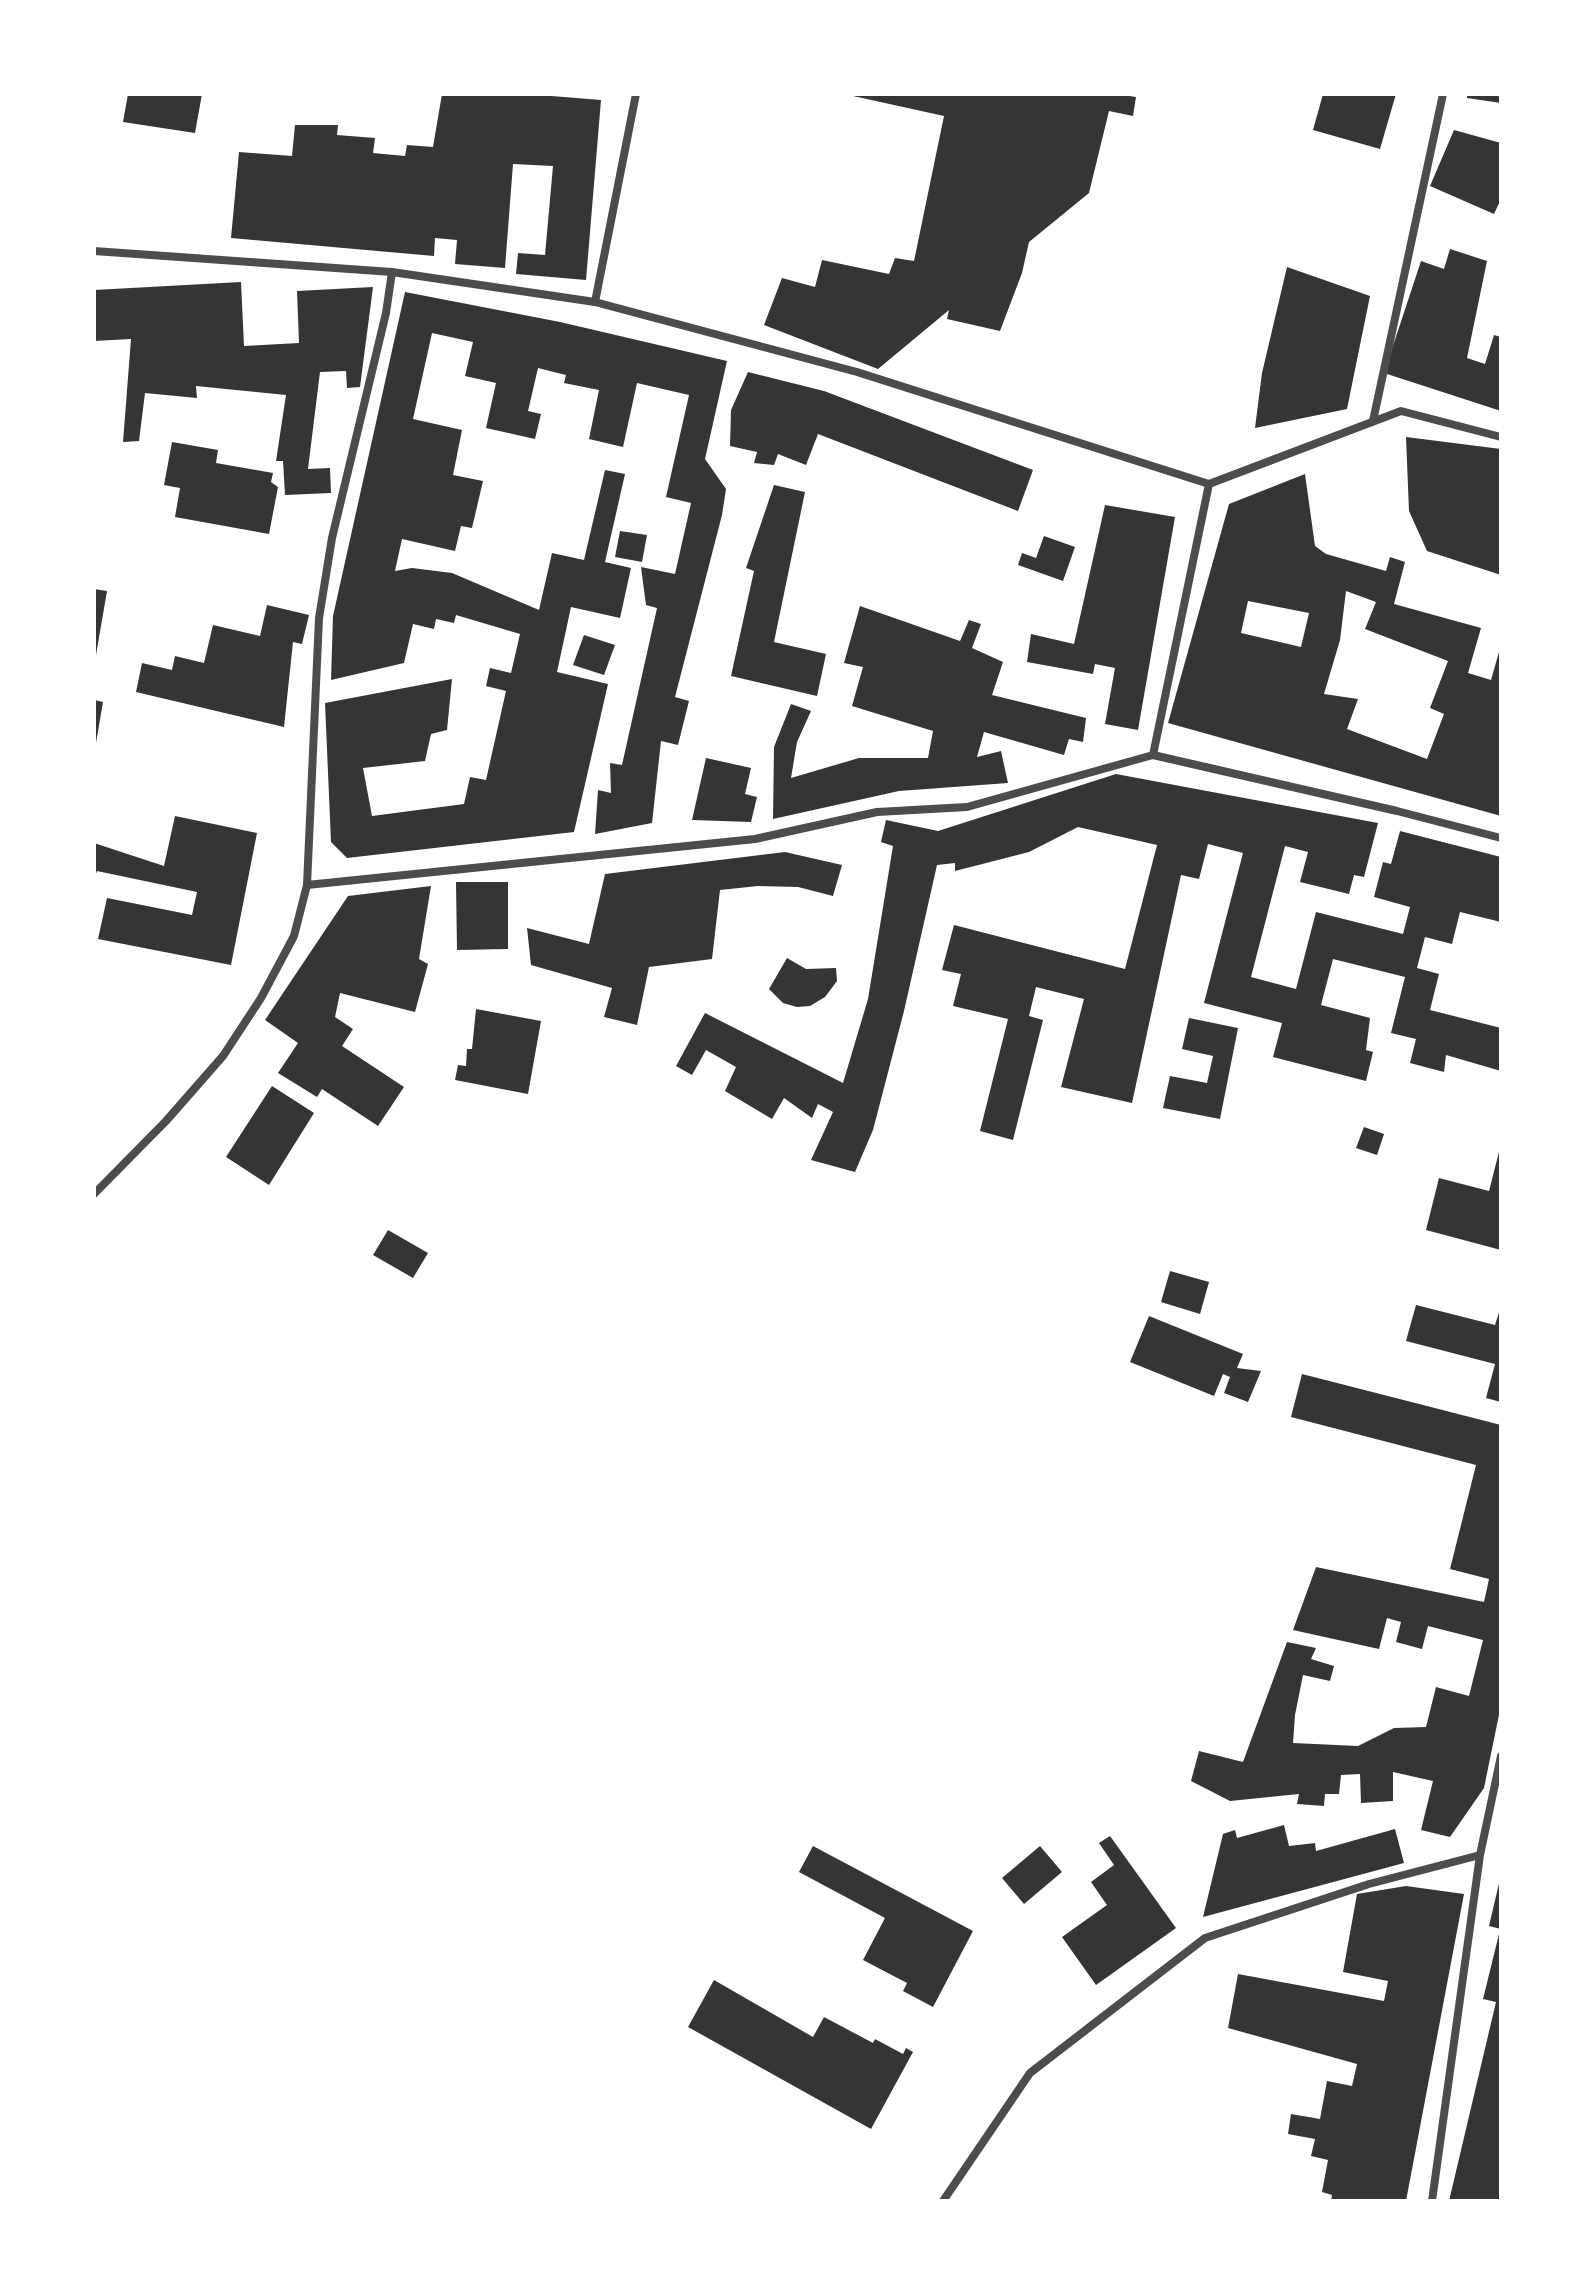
<!DOCTYPE html>
<html>
<head>
<meta charset="utf-8">
<style>
  body { margin:0 }
  #map { position:relative; width:1595px; height:2295px; overflow:hidden; background:#fff; font-family:"Sofia Sans Condensed",sans-serif }
  canvas { display:block }
  .frame { position:absolute; inset:0; border:96px solid #fff; pointer-events:none }
</style>
</head>
<body>
<div id="map">
<canvas width="1595" height="2295"></canvas>
<div class="frame"></div>
</div>
<script>
const ctx = document.querySelector('canvas').getContext('2d');
ctx.lineJoin = 'round';
function fillPath(path, color) {
  ctx.fillStyle = color;
  ctx.fill(path, 'evenodd');
}
function toPath(rows) {
  const path = new Path2D();
  for (const r of rows) {
    path.moveTo(r[0], r[1]);
    for (let i = 2; i < r.length; i += 2) path.lineTo(r[i], r[i + 1]);
  }
  return path;
}
function strokePath(path, color, width, dash) {
  ctx.strokeStyle = color;
  ctx.lineWidth = width;
  ctx.lineCap = dash ? 'butt' : 'round';
  ctx.setLineDash(dash || []);
  ctx.stroke(path);
}
const building = toPath([
  [128,94,202,94,195,133,123,122],
  [442,94,527,94,601,100,586,280,516,274,518,253,545,255,553,166,513,164,505,268,455,264,457,240,435,238,434,256,231,238,239,152,292,156,295,125,338,125,337,135,375,138,373,153,405,156,407,145,433,147],
  [844,94,1116,94,1136,97,1133,116,1109,111,1089,193,1029,242,1022,273,1000,331,947,319,949,310,878,369,764,325,782,278,815,287,822,260,889,274,895,258,914,261,944,116],
  [1323,94,1396,94,1380,149,1313,130],
  [1467,94,1501,94,1501,103,1467,98],
  [1454,130,1501,143,1501,199,1494,214,1430,186],
  [1450,249,1487,261,1467,358,1485,364,1494,335,1501,337,1501,411,1384,373,1421,261,1444,269],
  [1287,267,1370,296,1347,409,1255,428,1262,373],
  [241,282,244,346,299,343,297,291,373,287,360,387,347,388,346,371,320,372,308,469,330,468,331,493,285,495,283,461,276,461,286,395,196,386,197,398,145,393,139,441,123,442,131,339,94,341,94,290],
  [405,292,560,322,727,361,705,459,726,489,722,515,675,697,689,701,678,745,661,741,652,823,595,834,598,790,611,793,610,763,622,765,657,608,646,605,641,567,675,574,691,503,666,497,689,395,637,383,623,447,589,439,599,390,564,383,566,375,538,368,528,411,541,414,535,439,486,428,496,383,465,376,473,342,432,333,413,419,462,430,453,475,483,481,472,528,461,526,455,551,402,539,395,571,412,568,452,573,539,610,552,553,584,560,605,470,625,474,605,562,631,568,620,618,571,607,557,672,608,684,574,832,347,858,331,842,325,703,452,679,447,730,431,734,425,761,363,768,372,816,464,804,470,777,486,780,506,691,486,686,490,668,511,673,520,634,456,615,454,623,436,619,434,629,413,624,404,663,331,680,333,616],
  [748,372,824,391,1033,470,1018,511,818,434,806,465,778,454,774,465,754,463,757,452,730,446,731,410],
  [1406,437,1501,449,1501,575,1427,551,1409,511],
  [172,442,218,450,216,463,273,473,271,482,278,487,269,534,175,517,180,488,164,485],
  [1305,474,1315,546,1326,554,1386,571,1390,557,1405,562,1394,604,1481,628,1468,673,1491,680,1501,645,1501,816,1168,723,1229,504],
  [1346,591,1376,602,1365,629,1448,661,1430,708,1444,714,1427,759,1347,729,1358,699,1324,694,1340,640],
  [1248,601,1309,613,1301,647,1241,633],
  [774,485,805,492,774,642,826,654,817,696,731,676,754,571,746,568],
  [1105,505,1175,517,1138,730,1105,724,1115,668,1095,664,1093,674,1027,662,1031,634,1074,644],
  [620,531,647,535,642,562,615,557],
  [1044,536,1075,547,1063,581,1018,565,1022,553,1036,558],
  [94,589,107,591,96,655,94,655],
  [267,605,309,615,302,644,293,642,284,727,136,692,142,663,172,670,175,656,204,663,213,625,260,636],
  [860,606,960,641,969,620,981,624,972,648,1003,662,992,695,1086,718,1083,742,1069,739,1064,755,984,732,977,757,1001,751,1008,783,899,791,773,819,774,747,791,704,811,711,797,742,791,778,859,758,928,758,933,731,852,706,863,667,844,663],
  [584,635,615,645,604,675,573,665],
  [94,700,103,702,96,743,94,743],
  [706,758,751,768,745,794,757,797,751,822,692,820],
  [1116,774,1378,823,1364,877,1354,875,1349,894,1300,882,1308,852,1285,846,1251,977,1296,989,1316,912,1403,934,1410,907,1374,897,1383,862,1391,864,1400,831,1501,857,1501,922,1460,912,1452,944,1425,937,1417,968,1439,974,1430,1010,1501,1028,1501,1071,1446,1055,1444,1072,1410,1063,1416,1039,1391,1033,1405,977,1333,959,1321,1005,1370,1018,1366,1050,1373,1052,1366,1081,1273,1057,1282,1023,1204,1003,1243,853,1208,844,1199,879,1181,875,1132,1103,1061,1087,1084,999,1036,987,1029,1016,1043,1020,1013,1140,980,1131,1008,1019,953,1006,961,974,942,970,954,925,1125,969,1157,845,1078,827,1029,852,955,871,955,863,937,865,904,1011,873,1130,855,1172,811,1160,833,1112,818,1104,812,1118,784,1098,772,1119,725,1091,736,1067,706,1050,692,1075,676,1066,705,1013,843,1083,868,999,893,846,881,842,886,820,938,831],
  [175,816,257,833,231,965,98,939,107,898,192,915,197,892,97,871,94,879,94,843,164,866],
  [785,852,842,865,833,896,798,887,758,886,720,890,712,959,649,967,637,1025,604,1017,612,988,531,965,527,928,589,944,605,874],
  [456,882,508,882,508,949,457,950],
  [431,886,419,959,428,964,415,1012,340,993,335,1017,353,1029,342,1046,404,1087,378,1126,322,1089,317,1097,278,1073,298,1043,265,1020,348,896],
  [787,958,806,969,836,968,837,981,825,997,810,1006,797,1007,783,1003,769,989],
  [476,1009,541,1021,528,1094,455,1080,458,1065,466,1066,467,1049,472,1049],
  [1189,1018,1238,1028,1220,1119,1163,1108,1170,1076,1207,1083,1213,1056,1182,1049],
  [272,1086,314,1113,269,1185,226,1157],
  [1364,1127,1384,1134,1377,1155,1356,1148],
  [1500,1148,1501,1250,1426,1230,1439,1178,1489,1191],
  [388,1230,428,1253,413,1278,373,1255],
  [1170,1271,1209,1282,1200,1314,1161,1302],
  [1416,1305,1495,1325,1501,1306,1501,1402,1486,1398,1495,1364,1406,1341],
  [1149,1316,1243,1354,1237,1368,1261,1371,1248,1402,1224,1393,1230,1377,1223,1374,1214,1396,1130,1362],
  [1302,1374,1501,1425,1501,1705,1484,1788,1450,1837,1421,1830,1433,1781,1393,1772,1393,1801,1361,1803,1360,1774,1341,1775,1339,1794,1325,1794,1324,1806,1297,1804,1299,1794,1230,1801,1191,1781,1199,1751,1243,1762,1287,1642,1316,1648,1311,1659,1334,1666,1330,1681,1303,1675,1295,1715,1293,1743,1358,1746,1394,1728,1426,1727,1436,1687,1469,1696,1483,1640,1428,1626,1422,1649,1396,1642,1401,1622,1387,1618,1379,1649,1293,1630,1316,1567,1484,1602,1489,1579,1450,1569,1476,1465,1291,1417],
  [1284,1825,1289,1846,1315,1843,1316,1851,1395,1829,1404,1863,1203,1917,1223,1834,1235,1830,1237,1838],
  [1110,1836,1176,1928,1096,1985,1062,1937,1107,1905,1091,1882,1114,1865,1099,1843],
  [813,1846,973,1931,933,2007,903,1991,907,1983,863,1960,885,1918,799,1872],
  [1040,1846,1062,1872,1024,1904,1002,1878],
  [1500,1879,1501,1880,1501,1929,1489,1926],
  [1406,1886,1464,1894,1406,2201,1331,2201,1332,2195,1322,2192,1328,2160,1311,2156,1315,2139,1288,2134,1291,2114,1320,2119,1327,2081,1352,2086,1357,2064,1228,2028,1238,1974,1384,2001,1388,1981,1343,1972,1357,1894],
  [1500,1930,1501,2201,1449,2201,1496,2002,1483,1999],
  [714,1980,813,2037,824,2017,873,2043,875,2039,903,2054,906,2048,913,2052,871,2129,688,2027]
]);
const minor = toPath([
  [94,251,392,272,595,302,857,372,1209,484,1401,411,1501,437],
  [595,302,636,94],
  [1373,421,1443,94],
  [1153,755,1209,484],
  [307,885,755,839,877,812,967,807,1153,755,1397,811,1501,838],
  [94,1194,166,1121,223,1056,261,998,294,936,307,885,319,618,332,538,386,313,392,272],
  [943,2201,1030,2073,1205,1938,1369,1884,1480,1855],
  [1432,2201,1480,1855,1501,1756]
]);
fillPath(building, '#353535');
strokePath(minor, '#4c4c4c', 8);
</script>
</body>
</html>
